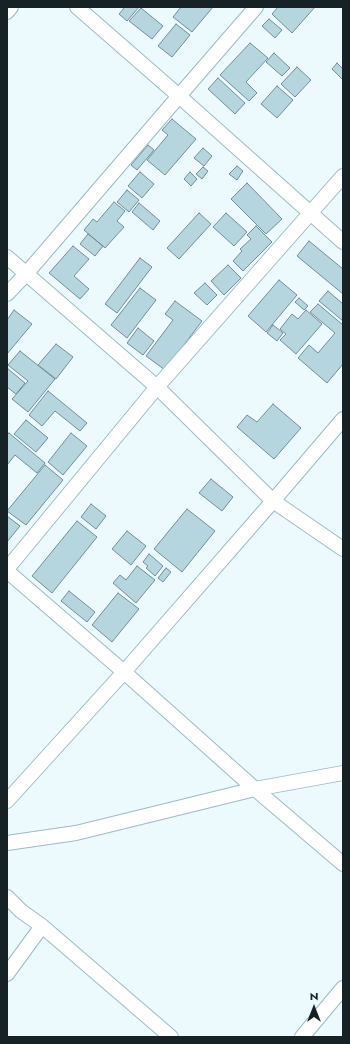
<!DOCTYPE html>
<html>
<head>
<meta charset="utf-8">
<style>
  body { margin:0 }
  #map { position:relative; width:350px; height:1044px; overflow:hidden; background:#ecfafd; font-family:Jost,sans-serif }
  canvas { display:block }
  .frame { position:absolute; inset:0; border:8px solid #162225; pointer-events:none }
  .north { position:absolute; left:294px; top:988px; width:40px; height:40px; -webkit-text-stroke:3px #ecfafd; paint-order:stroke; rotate:0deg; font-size:11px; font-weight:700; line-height:16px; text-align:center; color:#162225 }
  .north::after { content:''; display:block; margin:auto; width:14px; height:18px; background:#162225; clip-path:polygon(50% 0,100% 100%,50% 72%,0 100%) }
</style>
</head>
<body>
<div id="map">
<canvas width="350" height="1044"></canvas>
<div class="frame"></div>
<div class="north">N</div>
</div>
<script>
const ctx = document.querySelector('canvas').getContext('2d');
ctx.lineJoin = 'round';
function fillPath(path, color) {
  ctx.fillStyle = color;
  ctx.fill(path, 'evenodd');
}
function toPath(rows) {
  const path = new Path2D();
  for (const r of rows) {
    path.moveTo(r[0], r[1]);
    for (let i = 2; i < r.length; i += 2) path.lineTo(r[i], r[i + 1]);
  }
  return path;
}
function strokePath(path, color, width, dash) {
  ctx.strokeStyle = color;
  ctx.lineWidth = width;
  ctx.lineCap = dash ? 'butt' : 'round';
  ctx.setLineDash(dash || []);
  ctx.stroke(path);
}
const building = toPath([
  [125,7,139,7,127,21,119,14,125,7],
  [181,7,213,7,192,32,173,17,181,7],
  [278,7,315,7,292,33,272,14,278,7],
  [141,8,163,26,152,39,129,21,141,8],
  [269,19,282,30,275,38,262,26,269,19],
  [176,24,190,35,172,57,158,46,176,24],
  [250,43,268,58,246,82,257,93,249,101,220,75,250,43],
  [274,53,290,68,282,76,266,62,274,53],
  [337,63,343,69,343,80,332,69,337,63],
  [297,67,311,80,295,97,281,84,297,67],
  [218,78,245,103,235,114,208,89,218,78],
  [277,86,293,100,277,118,261,104,277,86],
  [172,119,196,139,165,175,147,160,168,135,162,130,172,119],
  [148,145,154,150,137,170,131,165,148,145],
  [203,148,212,156,204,166,194,158,203,148],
  [237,166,243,171,237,180,229,174,237,166],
  [203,167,208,171,202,179,196,174,203,167],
  [140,172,154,184,142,198,128,186,140,172],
  [190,172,197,179,191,186,184,179,190,172],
  [247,183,282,219,266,234,231,199,247,183],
  [127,190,139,200,129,212,117,202,127,190],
  [114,202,125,211,117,221,124,227,105,248,84,230,93,219,97,222,114,202],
  [139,203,160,221,153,230,132,212,139,203],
  [199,213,211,224,179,259,167,248,199,213],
  [226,213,247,232,234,246,213,227,226,213],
  [256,226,272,242,243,271,233,261,242,251,240,249,251,239,247,235,256,226],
  [88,234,103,246,95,256,80,244,88,234],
  [309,241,343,269,343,294,297,256,309,241],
  [73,246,89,259,74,276,89,289,80,299,49,273,73,246],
  [140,258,152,267,117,313,105,304,140,258],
  [228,265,241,278,224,295,211,281,228,265],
  [279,280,297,295,266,332,248,316,279,280],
  [205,283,217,295,207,305,194,293,205,283],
  [140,288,156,300,127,338,111,325,140,288],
  [328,291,343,304,343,321,319,301,328,291],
  [299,298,308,306,304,310,295,302,299,298],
  [175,301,202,321,165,370,146,356,173,320,165,314,175,301],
  [318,304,343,325,343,364,327,383,298,358,309,345,318,353,335,333,310,312,318,304],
  [14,310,32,324,7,354,7,320,14,310],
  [306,310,322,324,296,354,280,340,286,334,280,329,292,314,298,319,306,310],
  [273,325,283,333,277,341,267,333,273,325],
  [138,328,154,341,143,355,127,343,138,328],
  [56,344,73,357,56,379,38,365,56,344],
  [20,351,55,379,28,412,12,399,28,381,8,365,20,351],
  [7,368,25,383,16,394,7,387,7,368],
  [48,391,87,423,80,431,55,411,42,426,29,415,48,391],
  [273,404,301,428,274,459,237,427,247,415,257,422,273,404],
  [26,420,48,438,36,452,14,434,26,420],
  [9,433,45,463,37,473,15,455,7,465,7,435,9,433],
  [71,433,87,446,63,475,48,462,71,433],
  [45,465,63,480,26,525,7,511,45,465],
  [211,479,233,497,222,511,199,493,211,479],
  [91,504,106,516,96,529,81,517,91,504],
  [187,509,215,531,182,572,154,549,187,509],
  [7,516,20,526,7,542,7,516],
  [77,521,97,537,52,593,32,576,77,521],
  [127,531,146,546,131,565,112,549,127,531],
  [149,554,163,566,155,576,146,568,148,566,143,562,149,554],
  [137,566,155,580,136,603,113,583,120,575,126,580,137,566],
  [166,568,171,572,163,582,158,578,166,568],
  [69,591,95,612,87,622,61,601,69,591],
  [118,593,139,609,112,642,92,625,118,593]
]);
const minor = toPath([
  [77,7,179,96,343,242],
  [7,12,11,7],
  [7,257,157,387,273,501,343,549],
  [7,294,26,274,179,96,256,7],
  [7,569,157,387,343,176],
  [7,571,124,672,255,789,343,864],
  [7,801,124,672,273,501,343,419],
  [7,843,76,833,255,789,343,773],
  [7,897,21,911,42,926,171,1037],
  [7,974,42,926],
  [302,1037,343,988]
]);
fillPath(building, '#b5d5df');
strokePath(building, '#708e97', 1);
strokePath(minor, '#9cbbc4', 16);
strokePath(minor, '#fff', 14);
</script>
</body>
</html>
